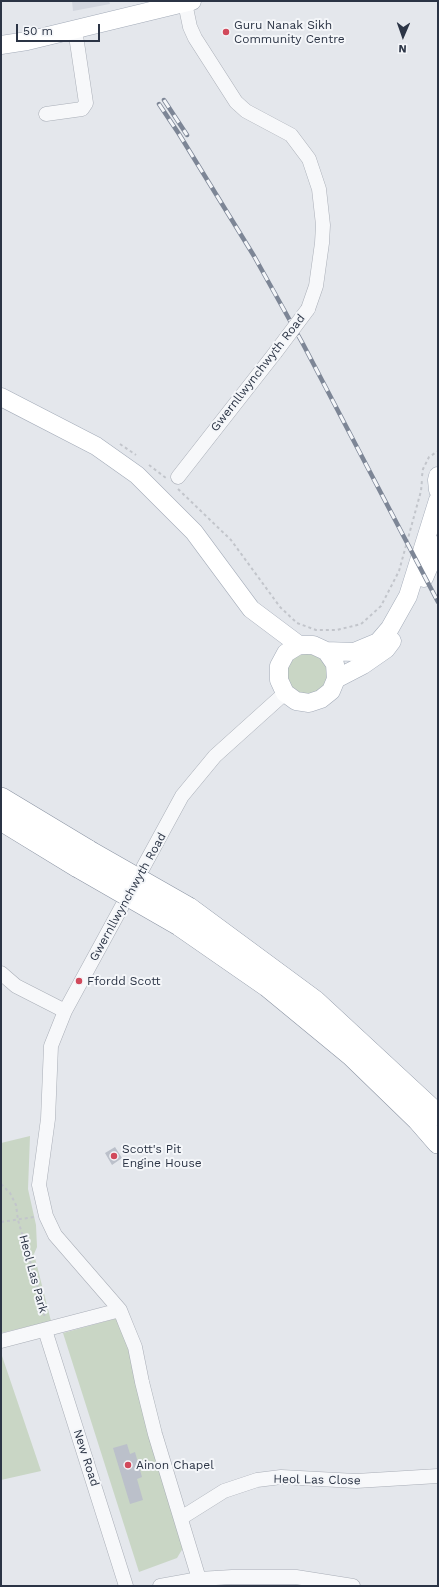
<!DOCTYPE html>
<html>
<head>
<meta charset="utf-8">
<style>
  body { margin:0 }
  #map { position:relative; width:439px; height:1587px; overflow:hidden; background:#e4e7ec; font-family:"Work Sans",sans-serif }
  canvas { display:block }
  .frame { position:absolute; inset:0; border:2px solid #2b3445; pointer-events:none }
  .north { position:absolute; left:383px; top:16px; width:40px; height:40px; -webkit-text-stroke:3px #f4f6f9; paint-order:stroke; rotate:182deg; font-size:11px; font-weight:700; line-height:16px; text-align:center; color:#2b3445 }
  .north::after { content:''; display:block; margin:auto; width:14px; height:18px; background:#2b3445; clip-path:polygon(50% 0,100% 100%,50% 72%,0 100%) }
  .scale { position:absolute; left:16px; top:24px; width:84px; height:18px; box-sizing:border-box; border:2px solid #2b3445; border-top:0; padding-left:5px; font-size:12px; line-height:14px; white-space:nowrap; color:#2b3445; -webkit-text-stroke:3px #f4f6f9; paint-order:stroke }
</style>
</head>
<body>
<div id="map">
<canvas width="439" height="1587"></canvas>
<div class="frame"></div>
<div class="north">N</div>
<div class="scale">50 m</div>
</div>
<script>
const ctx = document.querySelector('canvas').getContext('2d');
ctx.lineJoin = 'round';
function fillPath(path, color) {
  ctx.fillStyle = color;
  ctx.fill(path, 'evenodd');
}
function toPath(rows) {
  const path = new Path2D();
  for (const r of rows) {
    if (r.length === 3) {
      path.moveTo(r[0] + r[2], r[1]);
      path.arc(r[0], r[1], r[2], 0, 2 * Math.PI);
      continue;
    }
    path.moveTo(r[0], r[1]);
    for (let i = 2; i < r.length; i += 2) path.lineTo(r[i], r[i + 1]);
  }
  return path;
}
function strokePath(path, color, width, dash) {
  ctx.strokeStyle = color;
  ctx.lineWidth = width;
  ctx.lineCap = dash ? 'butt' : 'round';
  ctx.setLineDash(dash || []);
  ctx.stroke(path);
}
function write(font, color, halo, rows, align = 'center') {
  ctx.font = font + ' "Work Sans",sans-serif';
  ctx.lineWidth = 4;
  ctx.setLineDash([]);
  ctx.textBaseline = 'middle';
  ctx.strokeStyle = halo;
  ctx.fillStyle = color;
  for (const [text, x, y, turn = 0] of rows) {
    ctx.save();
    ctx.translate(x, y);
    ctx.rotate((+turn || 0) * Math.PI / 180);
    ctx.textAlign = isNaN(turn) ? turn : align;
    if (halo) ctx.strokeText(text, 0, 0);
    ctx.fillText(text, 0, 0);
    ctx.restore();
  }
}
const built = toPath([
  [72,1,109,1,110,4,73,11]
]);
const green = toPath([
  [307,674,20],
  [30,1136,28,1189,36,1225,37,1247,34,1254,51,1321,1,1333,1,1143],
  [118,1318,136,1370,183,1548,177,1558,139,1572,63,1333],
  [1,1353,41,1471,1,1480]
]);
const building = toPath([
  [115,1147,122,1158,112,1165,105,1153],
  [127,1444,130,1454,135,1452,142,1477,137,1479,143,1500,130,1504,113,1448]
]);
const path = toPath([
  [120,444,136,455],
  [149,465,166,478],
  [422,476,423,469,429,457,438,451],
  [178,489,231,540,280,607,297,623,316,630,337,630,361,624,381,606,399,571,421,491,422,480],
  [1,1184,10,1193,16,1205,18,1220,38,1288,45,1318],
  [1,1222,34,1217]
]);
const minor = toPath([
  [185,3,190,27,195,38,236,102,246,111,291,135,309,159,319,189,323,225,322,243,316,286,308,309],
  [46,114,82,109,86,103,75,29],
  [178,477,275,353],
  [1,973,16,986,65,1011],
  [45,1330,126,1586],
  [1,1341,120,1310],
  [181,1518,224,1491,257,1480,281,1477,356,1481,438,1476],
  [199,1579,155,1434,142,1382,135,1347,126,1325,120,1310,55,1235,46,1216,39,1185,48,1119,51,1046,65,1011,182,796,215,756,285,693],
  [160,1586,199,1579,232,1577,296,1577,353,1586]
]);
const major = toPath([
  [1,45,27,41,192,1],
  [1,397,96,446,137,475,194,532,251,609,299,645,313,645,326,651,335,664,336,679,331,691,321,699,309,703,296,701,285,693,279,680,279,666,286,653,299,645],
  [438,476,437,480,438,490],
  [424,578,438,545],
  [326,651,354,652,378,642,390,628,408,596,438,500],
  [336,679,363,665,386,649,392,641]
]);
const highway = toPath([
  [1,798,89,851],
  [1,820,78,867],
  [189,908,315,1001,438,1115],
  [179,925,267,986,352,1056,418,1120,438,1143]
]);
const rail = toPath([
  [164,100,187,135],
  [159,104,179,134,254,256,303,344,438,602]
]);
const minorBridge = toPath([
  [275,353,308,309]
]);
const highwayBridge = toPath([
  [89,851,189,908],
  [78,867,179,925]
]);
const markers = [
  [226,32,4,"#d1495b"],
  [79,981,4,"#d1495b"],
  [114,1156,4,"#d1495b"],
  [128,1465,4,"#d1495b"]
];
const poiNames = [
  ["Guru Nanak Sikh",234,25],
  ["Community Centre",234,39],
  ["Ffordd Scott",87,981],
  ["Scott's Pit",122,1149],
  ["Engine House",122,1163],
  ["Ainon Chapel",136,1465]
];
const streetNames = [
  ["Gwernllwynchwyth Road",258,373,-52],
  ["Gwernllwynchwyth Road",128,897,-61],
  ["Heol Las Park",33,1274,75],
  ["New Road",86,1458,72],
  ["Heol Las Close",317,1480,1]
];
fillPath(built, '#d2d6de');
fillPath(green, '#c9d6c5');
fillPath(building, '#bbc0ca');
strokePath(minor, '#a9aeb7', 15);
strokePath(major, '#a3abb8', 19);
strokePath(highway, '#8b94a3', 22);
strokePath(path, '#c2c5cb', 2, [3, 3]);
strokePath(minor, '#f7f8fa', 14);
strokePath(major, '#fff', 18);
strokePath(highway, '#fff', 21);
strokePath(rail, '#7d8696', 4.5);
strokePath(rail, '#f4f6f9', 3, [9]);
strokePath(minorBridge, '#a9aeb7', 15, []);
strokePath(highwayBridge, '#8b94a3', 22, []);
strokePath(minorBridge, '#f7f8fa', 14);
strokePath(highwayBridge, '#fff', 21);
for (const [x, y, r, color] of markers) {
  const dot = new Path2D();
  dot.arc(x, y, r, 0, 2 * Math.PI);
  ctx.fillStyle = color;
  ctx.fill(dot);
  strokePath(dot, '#f4f6f9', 1.5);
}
write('12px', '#2b3445', '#f4f6f9', poiNames, 'left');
write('12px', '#2b3445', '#f4f6f9', streetNames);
</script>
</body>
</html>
